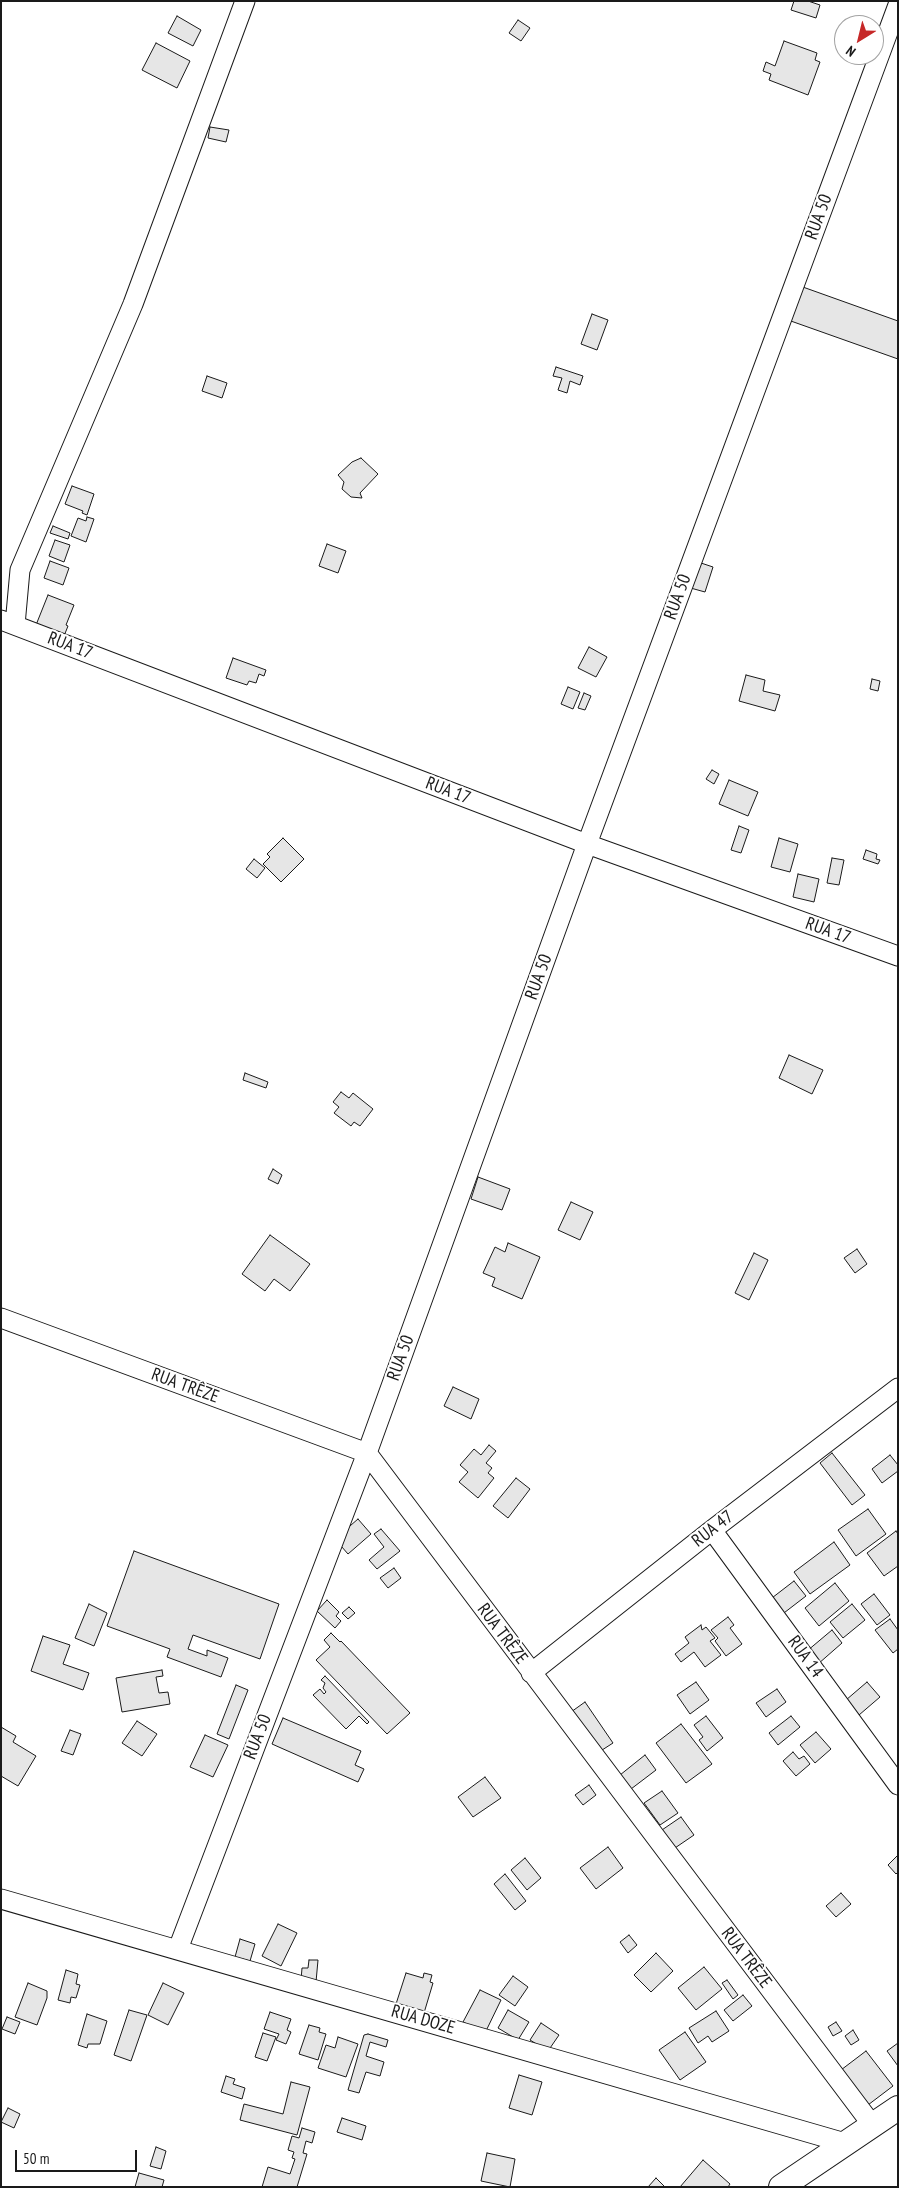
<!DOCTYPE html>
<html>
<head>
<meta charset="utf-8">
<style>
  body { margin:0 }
  #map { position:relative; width:899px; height:2188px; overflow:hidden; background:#fff; font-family:"PT Sans Narrow",sans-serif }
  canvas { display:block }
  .frame { position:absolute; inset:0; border:2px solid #1a1a1a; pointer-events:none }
  .north { position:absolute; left:834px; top:15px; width:50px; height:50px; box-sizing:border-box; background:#fff; border:1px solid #a3a3a3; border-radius:50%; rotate:216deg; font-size:14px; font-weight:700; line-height:20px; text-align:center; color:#1a1a1a }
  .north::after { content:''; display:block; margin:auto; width:18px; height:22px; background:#c62828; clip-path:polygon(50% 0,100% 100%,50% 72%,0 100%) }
  .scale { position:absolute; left:15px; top:2150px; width:122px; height:22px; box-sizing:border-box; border:2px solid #1a1a1a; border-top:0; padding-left:6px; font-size:15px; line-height:18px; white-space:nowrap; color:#1a1a1a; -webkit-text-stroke:4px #fff; paint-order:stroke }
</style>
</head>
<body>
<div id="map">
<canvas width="899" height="2188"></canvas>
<div class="frame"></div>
<div class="north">N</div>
<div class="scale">50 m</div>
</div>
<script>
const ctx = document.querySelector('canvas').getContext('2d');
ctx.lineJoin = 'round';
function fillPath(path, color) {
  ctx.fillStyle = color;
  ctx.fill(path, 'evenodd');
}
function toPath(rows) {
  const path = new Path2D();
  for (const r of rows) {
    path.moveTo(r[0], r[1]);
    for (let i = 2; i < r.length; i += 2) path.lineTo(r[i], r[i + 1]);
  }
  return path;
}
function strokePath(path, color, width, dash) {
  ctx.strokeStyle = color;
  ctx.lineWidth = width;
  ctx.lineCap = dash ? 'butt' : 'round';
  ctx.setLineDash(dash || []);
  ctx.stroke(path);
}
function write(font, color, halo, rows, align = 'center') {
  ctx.font = font + ' "PT Sans Narrow",sans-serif';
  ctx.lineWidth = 4;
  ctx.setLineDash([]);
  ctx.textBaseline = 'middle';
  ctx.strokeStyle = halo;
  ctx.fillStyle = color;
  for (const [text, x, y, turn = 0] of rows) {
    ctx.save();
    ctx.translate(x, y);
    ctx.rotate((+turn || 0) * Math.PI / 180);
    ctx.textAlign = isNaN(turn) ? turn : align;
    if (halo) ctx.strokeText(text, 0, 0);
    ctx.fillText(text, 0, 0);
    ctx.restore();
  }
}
const building = toPath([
  [794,1,808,1,820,5,816,18,791,10,794,1],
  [177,16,201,30,193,46,168,33,177,16],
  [518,20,530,28,521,41,509,33,518,20],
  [784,41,817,53,815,60,820,62,808,95,769,80,771,74,763,71,766,62,775,66,784,41],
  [156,43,190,61,177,88,142,70,156,43],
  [210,127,229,130,226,142,208,138,210,127],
  [800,286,898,321,898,359,788,320,800,286],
  [592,314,608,320,597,350,581,344,592,314],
  [556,367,583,376,580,385,570,381,567,393,558,390,562,378,553,376,556,367],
  [207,376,227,383,222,398,202,391,207,376],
  [361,458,378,474,360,493,362,498,351,497,342,489,344,482,338,475,352,462,361,458],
  [72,486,94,494,87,515,82,513,83,511,65,504,72,486],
  [87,517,94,519,86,542,71,536,78,518,86,521,87,517],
  [53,526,70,533,68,539,50,533,53,526],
  [55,540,70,545,64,562,49,556,55,540],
  [327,544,346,551,338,573,319,566,327,544],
  [50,561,69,568,63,585,44,578,50,561],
  [695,561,713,567,705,592,687,587,695,561],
  [48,595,74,605,66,625,68,626,64,636,36,625,48,595],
  [589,647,607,657,596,677,578,668,589,647],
  [233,658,266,670,264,676,259,674,256,683,249,681,247,685,226,678,233,658],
  [746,675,765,680,763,691,780,695,775,711,739,701,746,675],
  [872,679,880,681,878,691,870,689,872,679],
  [568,687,580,692,573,709,561,704,568,687],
  [584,693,591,696,585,710,578,708,584,693],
  [712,770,719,774,714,784,706,779,712,770],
  [729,780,758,792,748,816,719,804,729,780],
  [739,826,749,830,741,853,731,850,739,826],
  [283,838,304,859,281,882,263,864,270,857,267,854,283,838],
  [779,838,798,844,790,872,771,867,779,838],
  [866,850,877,854,876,859,880,860,878,864,863,859,866,850],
  [832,858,844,860,839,885,827,883,832,858],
  [254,859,265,868,257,878,246,869,254,859],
  [798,874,819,879,814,902,793,897,798,874],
  [789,1055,823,1070,812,1094,779,1078,789,1055],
  [245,1073,268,1082,266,1088,243,1080,245,1073],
  [341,1092,349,1098,353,1093,373,1109,360,1126,354,1122,351,1126,334,1113,339,1107,333,1102,341,1092],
  [273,1169,282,1175,278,1184,268,1179,273,1169],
  [478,1177,510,1189,502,1210,471,1199,478,1177],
  [571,1202,593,1212,580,1240,558,1230,571,1202],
  [270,1235,310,1264,290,1291,274,1279,265,1291,242,1274,270,1235],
  [508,1243,540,1257,522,1299,492,1286,495,1278,483,1273,495,1247,505,1252,508,1243],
  [857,1249,867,1264,855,1273,844,1258,857,1249],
  [754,1253,768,1260,749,1300,735,1293,754,1253],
  [453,1387,479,1399,471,1419,444,1406,453,1387],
  [489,1445,496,1451,486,1463,492,1468,488,1473,494,1478,478,1498,459,1482,468,1472,460,1465,474,1449,481,1455,489,1445],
  [832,1453,865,1495,852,1505,820,1463,832,1453],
  [890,1455,898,1465,898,1471,882,1483,872,1469,890,1455],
  [516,1478,530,1489,508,1518,493,1506,516,1478],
  [868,1509,886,1534,856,1556,838,1530,868,1509],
  [358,1519,371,1534,348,1554,335,1539,358,1519],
  [381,1529,400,1551,377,1569,369,1560,384,1547,374,1534,381,1529],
  [896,1531,898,1534,898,1566,884,1576,867,1553,896,1531],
  [834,1542,850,1565,810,1594,794,1572,834,1542],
  [134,1551,279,1604,260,1659,193,1635,188,1649,207,1656,207,1650,228,1658,221,1677,167,1657,170,1649,107,1626,134,1551],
  [394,1568,401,1578,388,1588,380,1578,394,1568],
  [794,1581,806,1596,780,1616,768,1601,794,1581],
  [835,1583,849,1601,819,1626,805,1608,835,1583],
  [874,1594,890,1615,877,1625,861,1604,874,1594],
  [327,1600,339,1612,336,1616,341,1621,335,1628,317,1611,327,1600],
  [89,1604,107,1613,94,1646,75,1638,89,1604],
  [852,1604,865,1620,843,1638,830,1622,852,1604],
  [349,1607,355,1613,348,1619,342,1613,349,1607],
  [728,1617,734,1625,730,1628,742,1644,726,1656,715,1641,718,1638,711,1630,728,1617],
  [890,1619,898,1630,898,1649,893,1653,875,1630,890,1619],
  [701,1625,702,1630,706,1627,715,1638,710,1641,721,1655,705,1667,694,1652,681,1662,675,1654,689,1643,685,1637,701,1625],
  [832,1630,842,1643,818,1664,807,1651,832,1630],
  [331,1633,340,1642,341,1641,410,1713,387,1734,316,1660,330,1647,324,1640,331,1633],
  [43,1636,70,1645,63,1664,89,1673,83,1690,31,1671,43,1636],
  [162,1670,163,1676,156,1677,159,1693,168,1692,170,1704,122,1712,116,1678,162,1670],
  [325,1676,369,1722,367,1724,359,1716,346,1729,313,1695,320,1689,324,1694,326,1692,323,1688,325,1683,321,1680,325,1676],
  [696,1682,709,1700,690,1714,677,1695,696,1682],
  [867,1682,880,1697,859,1715,846,1700,867,1682],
  [236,1685,248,1690,229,1739,217,1734,236,1685],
  [777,1689,786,1702,766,1717,756,1703,777,1689],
  [585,1702,613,1743,599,1752,571,1712,585,1702],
  [706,1716,723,1738,707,1751,699,1740,703,1737,694,1725,706,1716],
  [791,1716,800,1727,778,1745,769,1733,791,1716],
  [283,1718,361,1751,355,1765,364,1769,358,1782,272,1744,283,1718],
  [137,1721,157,1734,142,1756,122,1743,137,1721],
  [681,1724,712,1764,686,1783,656,1743,681,1724],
  [1,1727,16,1736,13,1742,36,1756,18,1786,1,1776,1,1727],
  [70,1730,81,1734,73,1755,61,1751,70,1730],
  [816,1732,831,1749,815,1763,800,1745,816,1732],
  [205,1735,228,1745,213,1777,190,1767,205,1735],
  [793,1752,799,1759,804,1756,810,1764,796,1776,783,1761,793,1752],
  [645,1755,656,1770,631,1789,620,1775,645,1755],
  [485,1777,501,1798,473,1817,458,1797,485,1777],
  [589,1785,596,1795,583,1805,575,1795,589,1785],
  [662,1791,678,1813,660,1825,644,1803,662,1791],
  [681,1817,694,1835,672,1850,659,1832,681,1817],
  [608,1847,623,1868,596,1889,580,1868,608,1847],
  [898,1855,898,1872,896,1874,888,1865,898,1855],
  [525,1858,541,1878,527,1890,511,1870,525,1858],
  [505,1874,526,1901,515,1910,494,1884,505,1874],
  [841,1893,851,1904,836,1917,826,1906,841,1893],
  [278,1924,297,1933,281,1966,262,1956,278,1924],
  [629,1935,637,1945,628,1953,620,1942,629,1935],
  [240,1939,255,1944,250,1961,235,1957,240,1939],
  [656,1953,673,1971,651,1992,634,1975,656,1953],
  [309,1960,318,1960,316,1982,301,1980,302,1968,308,1968,309,1960],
  [704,1967,722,1989,696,2010,678,1988,704,1967],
  [66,1970,78,1974,76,1984,80,1985,76,1998,71,1997,70,2003,58,2000,66,1970],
  [406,1973,423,1978,424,1973,432,1975,430,1982,433,1983,424,2013,396,2004,406,1973],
  [513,1976,528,1987,515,2006,499,1995,513,1976],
  [727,1980,738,1995,733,1999,722,1983,727,1980],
  [28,1983,47,1991,47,1998,37,2025,15,2017,28,1983],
  [163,1983,184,1993,168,2025,148,2015,163,1983],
  [480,1990,501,2000,485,2033,463,2022,480,1990],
  [743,1995,752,2006,733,2021,724,2010,743,1995],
  [129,2010,147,2015,131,2061,114,2055,129,2010],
  [508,2010,529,2022,518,2040,498,2028,508,2010],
  [716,2011,729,2031,712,2042,708,2036,698,2043,689,2028,716,2011],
  [270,2012,291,2019,287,2030,291,2032,286,2044,276,2040,279,2034,264,2029,270,2012],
  [87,2014,107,2021,100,2044,88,2044,87,2048,78,2045,87,2014],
  [7,2017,20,2022,15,2034,2,2029,7,2017],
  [836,2022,842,2031,833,2036,828,2027,836,2022],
  [541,2023,559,2035,548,2051,530,2040,541,2023],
  [309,2025,320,2028,319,2032,326,2034,318,2060,299,2054,309,2025],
  [853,2030,859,2040,851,2045,845,2036,853,2030],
  [685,2032,706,2062,680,2080,659,2050,685,2032],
  [263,2033,276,2037,267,2061,255,2057,263,2033],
  [368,2034,388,2040,386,2047,370,2042,366,2056,384,2062,380,2076,366,2072,359,2093,348,2090,364,2035,368,2034],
  [338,2037,358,2044,346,2077,318,2068,326,2045,335,2048,338,2037],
  [898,2043,898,2066,887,2051,898,2043],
  [866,2051,893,2086,864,2108,837,2073,866,2051],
  [519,2075,542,2082,532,2115,509,2108,519,2075],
  [226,2076,235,2079,233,2084,245,2088,242,2099,221,2092,226,2076],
  [291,2082,310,2087,297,2135,240,2120,244,2104,283,2114,291,2082],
  [8,2108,20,2114,14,2128,1,2122,8,2108],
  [342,2118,366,2126,362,2140,337,2132,342,2118],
  [302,2128,315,2132,312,2143,306,2141,303,2153,307,2154,297,2187,262,2187,268,2167,290,2174,295,2159,292,2158,294,2152,288,2150,292,2136,299,2138,302,2128],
  [156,2147,166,2151,161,2169,150,2166,156,2147],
  [487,2153,515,2159,510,2187,481,2181,487,2153],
  [703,2160,730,2184,728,2187,680,2187,703,2160],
  [139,2173,164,2180,162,2187,135,2187,139,2173],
  [656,2178,665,2187,648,2187,656,2178]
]);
const minor = toPath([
  [1,620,587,844,898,956],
  [15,625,20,570,133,304,245,1],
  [1,1318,367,1453,873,2126],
  [712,1530,898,1785],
  [531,1673,712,1530,898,1388],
  [1,1899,845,2143],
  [178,1949,367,1453,587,844,898,5]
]);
const major = toPath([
  [781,2187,898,2108]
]);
const streetNames = [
  ["RUA 50",819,217,-70],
  ["RUA 50",678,597,-70],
  ["RUA 17",70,646,21],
  ["RUA 17",448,791,21],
  ["RUA 17",828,931,20],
  ["RUA 50",539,977,-70],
  ["RUA 50",401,1358,-70],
  ["RUA TRÊZE",185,1386,20],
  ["RUA 47",713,1529,-38],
  ["RUA TRÊZE",502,1634,53],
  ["RUA 14",805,1657,54],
  ["RUA 50",258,1737,-69],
  ["RUA TRÊZE",746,1958,53],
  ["RUA DOZE",423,2020,16]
];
fillPath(building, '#e6e6e6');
strokePath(building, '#1a1a1a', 1);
strokePath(minor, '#1a1a1a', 21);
strokePath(major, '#1a1a1a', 26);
strokePath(minor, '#fff', 19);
strokePath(major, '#fff', 24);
write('18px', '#1a1a1a', '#fff', streetNames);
</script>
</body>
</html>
